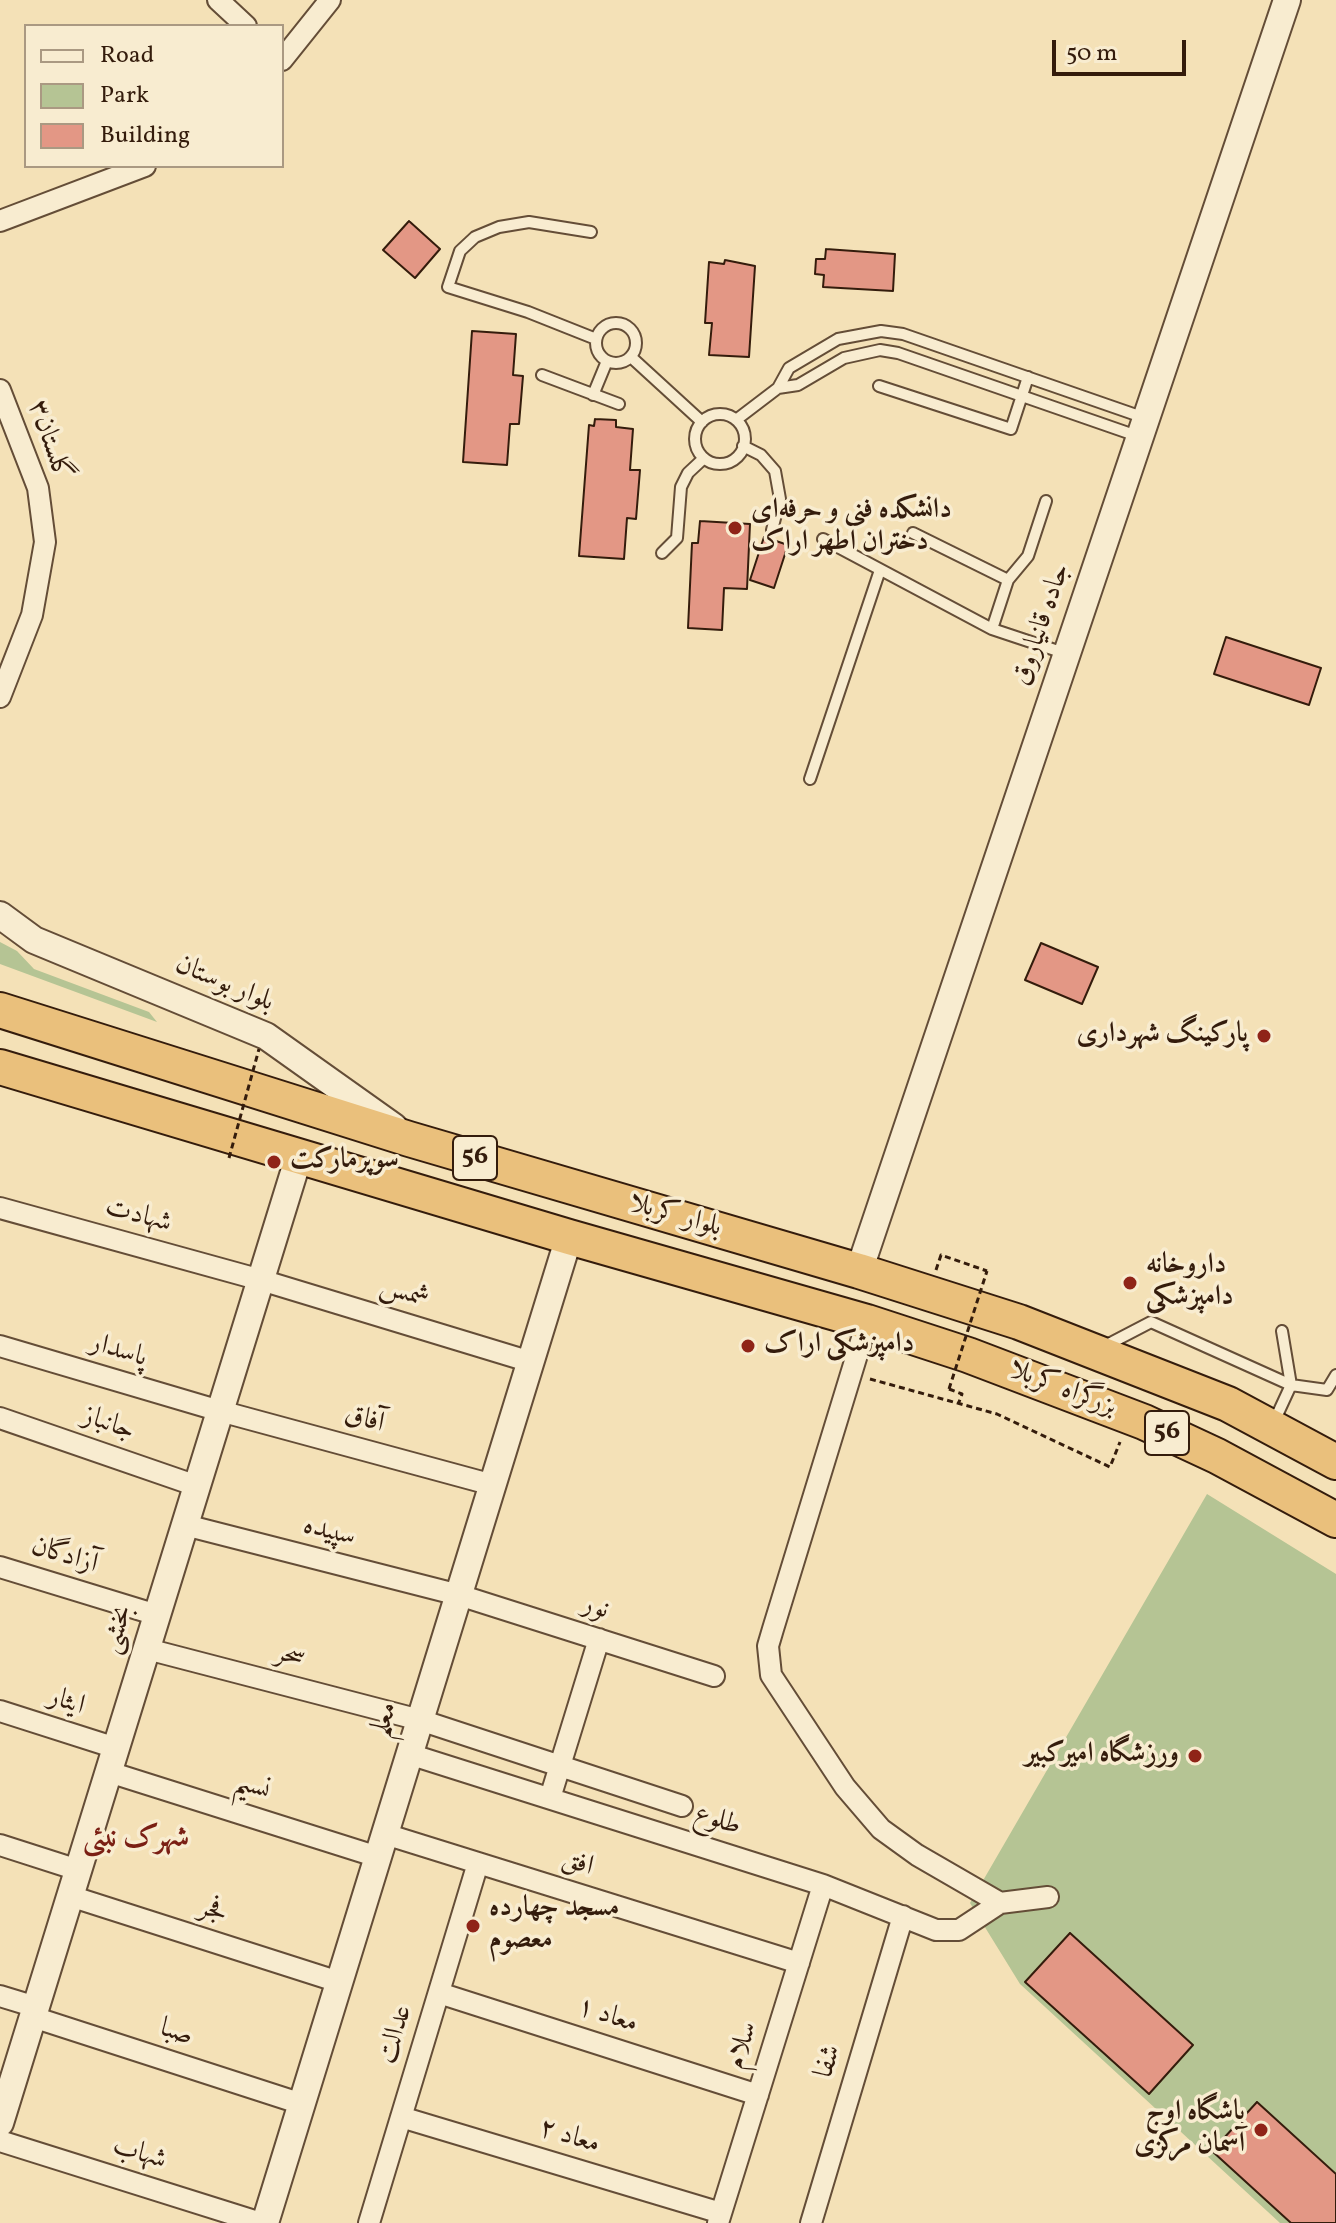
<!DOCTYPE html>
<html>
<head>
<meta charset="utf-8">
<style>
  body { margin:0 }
  #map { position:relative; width:1336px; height:2223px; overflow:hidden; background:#f4e1b7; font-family:Vollkorn,serif }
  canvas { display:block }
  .legend { position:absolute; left:24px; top:24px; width:260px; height:144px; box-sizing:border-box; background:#f8ecd0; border:2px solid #aa9982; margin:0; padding:10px 14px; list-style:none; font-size:24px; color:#341c0c }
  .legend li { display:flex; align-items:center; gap:16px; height:40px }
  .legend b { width:40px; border:2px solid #aa9982 }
  .scale { position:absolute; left:1052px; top:40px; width:134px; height:36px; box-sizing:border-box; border:4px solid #341c0c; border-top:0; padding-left:10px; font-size:24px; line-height:28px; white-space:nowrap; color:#341c0c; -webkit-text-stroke:6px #f8ecd0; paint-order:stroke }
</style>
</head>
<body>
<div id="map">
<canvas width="1336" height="2223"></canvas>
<ul class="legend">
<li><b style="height:10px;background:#f8ecd0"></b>Road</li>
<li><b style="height:22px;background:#b5c494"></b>Park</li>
<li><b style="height:22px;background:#e39785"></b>Building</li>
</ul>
<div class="scale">50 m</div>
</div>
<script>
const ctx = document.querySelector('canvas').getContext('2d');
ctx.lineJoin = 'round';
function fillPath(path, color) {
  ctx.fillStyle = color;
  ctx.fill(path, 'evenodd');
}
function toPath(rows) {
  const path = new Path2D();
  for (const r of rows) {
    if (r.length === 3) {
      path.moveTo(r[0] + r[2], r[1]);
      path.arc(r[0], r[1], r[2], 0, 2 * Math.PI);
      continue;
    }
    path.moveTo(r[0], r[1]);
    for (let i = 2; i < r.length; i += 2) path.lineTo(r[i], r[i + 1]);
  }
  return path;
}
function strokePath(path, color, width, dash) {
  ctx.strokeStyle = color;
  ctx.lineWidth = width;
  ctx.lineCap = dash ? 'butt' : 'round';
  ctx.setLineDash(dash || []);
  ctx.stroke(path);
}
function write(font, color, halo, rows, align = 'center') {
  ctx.font = font + ' Vollkorn,Amiri,serif';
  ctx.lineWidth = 7;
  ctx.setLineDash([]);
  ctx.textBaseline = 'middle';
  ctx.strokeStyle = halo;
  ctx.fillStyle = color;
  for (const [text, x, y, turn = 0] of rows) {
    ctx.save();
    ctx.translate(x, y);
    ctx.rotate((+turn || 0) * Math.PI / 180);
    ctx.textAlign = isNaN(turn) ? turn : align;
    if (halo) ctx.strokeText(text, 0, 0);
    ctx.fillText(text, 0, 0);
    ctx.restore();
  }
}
const green = toPath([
  [0,942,17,951,34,969,149,1012,157,1022,0,964],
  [1207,1494,1336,1574,1336,2223,1280,2223,1020,1984,970,1903]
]);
const building = toPath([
  [409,221,440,249,415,278,383,250,409,221],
  [826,249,895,254,893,291,823,287,824,275,815,274,816,259,825,259,826,249],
  [725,260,755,266,749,357,709,355,712,323,705,323,709,262,724,264,725,260],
  [472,331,516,334,513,375,523,376,519,424,510,424,507,465,463,462,472,331],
  [595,419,616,420,616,427,633,429,630,470,640,470,636,519,627,518,624,559,579,556,589,425,594,426,595,419],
  [700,521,750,524,747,589,724,588,722,630,688,628,692,543,698,543,700,521],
  [764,537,788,545,774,588,750,580,764,537],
  [1226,637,1321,668,1309,705,1214,674,1226,637],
  [1041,943,1098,967,1082,1004,1025,980,1041,943],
  [1070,1933,1193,2045,1149,2094,1025,1982,1070,1933],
  [1257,2102,1336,2174,1336,2223,1291,2223,1212,2151,1257,2102]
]);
const path = toPath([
  [936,1270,941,1255,987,1271],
  [870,1379,997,1414,1110,1467,1120,1442],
  [949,1389,962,1394,959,1402]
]);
const service = toPath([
  [591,232,529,222,499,227,475,237,460,251,448,287,528,312,596,339],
  [616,343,20],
  [631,357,702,422],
  [542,375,619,404],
  [879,386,1011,429,1028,377],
  [778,388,798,385,844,358,880,350,898,353,1140,437],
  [593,395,607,361],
  [720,439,25],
  [736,420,778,388,789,368,838,339,881,331,903,334,1145,418],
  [743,446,761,455,775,471,780,499,772,530],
  [913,533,1008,580],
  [823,539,992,629,1067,654],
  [662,553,677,538,681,487,688,473,703,459],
  [992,629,1008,580,1028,556,1046,501],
  [810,779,880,570],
  [1103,1347,1151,1322,1291,1385,1327,1390,1336,1375],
  [1273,1424,1291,1385,1282,1331]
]);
const minor = toPath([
  [218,0,246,26],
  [282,60,330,0],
  [0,221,145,166],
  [0,390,38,488,45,542,32,615,0,697],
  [0,1208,261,1280,531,1362],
  [867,1322,773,1629,768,1646,771,1675,845,1787,881,1829,917,1855,1000,1903,1048,1897],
  [0,1346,220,1411,493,1485],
  [0,1418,197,1486],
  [185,1525,459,1595,714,1676],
  [0,1567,157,1615],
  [147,1649,420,1720,682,1806],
  [0,1711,116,1748],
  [409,1754,823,1885,936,1930,959,1930,1000,1903],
  [109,1772,378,1857],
  [550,1798,599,1639],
  [385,1834,799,1963],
  [0,1845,78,1870],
  [70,1896,339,1982],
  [439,1993,758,2095],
  [0,1996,36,2007],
  [33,2017,302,2104],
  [401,2117,721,2213],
  [0,2141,261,2223],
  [369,2223,478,1863],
  [718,2223,823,1885],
  [811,2223,903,1916]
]);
const tertiary = toPath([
  [0,915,34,940,266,1036,394,1127],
  [859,1271,1287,0],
  [0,2123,299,1156],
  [265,2223,569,1237]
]);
const trunk = toPath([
  [0,1010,409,1139,859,1271,1019,1322,1228,1404,1336,1462],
  [0,1067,569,1237,867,1322,968,1355,1144,1422,1217,1456,1336,1520]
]);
const pathBridge = toPath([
  [229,1158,259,1049],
  [949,1389,987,1271]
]);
const markers = [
  [735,528,8,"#8f2418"],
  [1264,1036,8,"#8f2418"],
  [274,1162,8,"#8f2418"],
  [1130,1283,8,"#8f2418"],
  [748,1346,8,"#8f2418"],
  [1195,1756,8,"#8f2418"],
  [473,1926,8,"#8f2418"],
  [1261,2130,8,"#8f2418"]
];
const shields = [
  [475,1158,44],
  [1167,1433,44]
];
const shieldNames = [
  ["56",475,1158],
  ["56",1167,1433]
];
const streetNames = [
  ["گلستان۳",48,441,71],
  ["جاده قانیاروق",1043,625,-71],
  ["بلوار بوستان",224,985,23],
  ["شهادت",138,1217,15],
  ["بلوار کربلا",675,1217,16],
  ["شمس",404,1294,17],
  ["پاسدار",118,1352,17],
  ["بزرگراه کربلا",1062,1390,21],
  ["آفاق",364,1421,15],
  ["جانباز",108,1425,19],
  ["سپیده",329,1533,14],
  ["آزادگان",64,1557,17],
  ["نور",595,1609,17],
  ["بخشی",119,1630,-73],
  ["سحر",290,1657,15],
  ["ایثار",66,1703,18],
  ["معلم",386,1720,-73],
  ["نسیم",252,1788,18],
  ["طلوع",717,1822,18],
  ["افق",577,1865,17],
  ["فجر",213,1912,18],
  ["معاد ۱",607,2017,18],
  ["صبا",176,2034,18],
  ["عدالت",397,2035,-73],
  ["سلام",744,2046,-73],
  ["شفا",830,2062,-73],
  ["معاد ۲",569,2138,17],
  ["شهاب",139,2155,17]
];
const poiNames = [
  ["دانشکده فنی و حرفه‌ای",751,512],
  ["دختران اطهر اراک",751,544],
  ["پارکینگ شهرداری",1248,1036,"right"],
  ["سوپرمارکت",290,1162],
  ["داروخانه",1146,1267],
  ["دامپزشکی",1146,1299],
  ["دامپزشکی اراک",764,1346],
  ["ورزشگاه امیرکبیر",1179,1756,"right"],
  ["مسجد چهارده",489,1910],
  ["معصوم",489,1942],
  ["باشگاه اوج",1245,2114,"right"],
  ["آسمان مرکزی",1245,2146,"right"]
];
const neighbourhoodNames = [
  ["شهرک نبئی",136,1840]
];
fillPath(green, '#b5c494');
fillPath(building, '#e39785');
strokePath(building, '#341c0c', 2);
strokePath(service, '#644d37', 14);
strokePath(minor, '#644d37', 24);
strokePath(tertiary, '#644d37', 30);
strokePath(trunk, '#341c0c', 38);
strokePath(path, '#341c0c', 3, [6, 4]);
strokePath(service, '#f8ecd0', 10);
strokePath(minor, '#f8ecd0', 20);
strokePath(tertiary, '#f8ecd0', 26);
strokePath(trunk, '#eac07c', 34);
strokePath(pathBridge, '#341c0c', 3, [6, 4]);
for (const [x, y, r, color] of markers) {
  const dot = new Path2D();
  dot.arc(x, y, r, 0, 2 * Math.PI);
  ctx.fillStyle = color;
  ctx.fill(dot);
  strokePath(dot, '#f8ecd0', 3);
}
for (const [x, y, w] of shields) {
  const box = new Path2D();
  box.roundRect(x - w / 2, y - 22, w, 44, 6);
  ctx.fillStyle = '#f8ecd0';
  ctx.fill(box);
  strokePath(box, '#341c0c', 2);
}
write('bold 26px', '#341c0c', null, shieldNames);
write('28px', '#341c0c', '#f8ecd0', streetNames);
write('bold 28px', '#341c0c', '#f8ecd0', poiNames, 'left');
write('bold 30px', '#7a1f14', '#f8ecd0', neighbourhoodNames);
</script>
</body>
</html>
